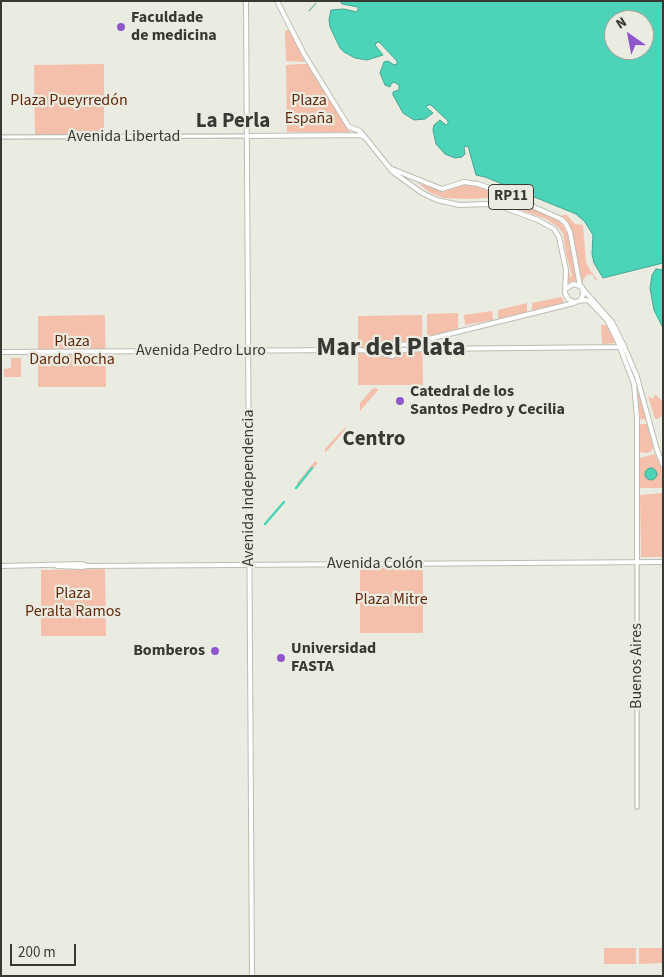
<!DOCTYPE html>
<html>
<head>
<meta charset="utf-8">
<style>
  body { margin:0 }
  #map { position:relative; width:664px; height:977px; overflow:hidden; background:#ebece1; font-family:"Source Sans 3",sans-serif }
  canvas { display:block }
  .frame { position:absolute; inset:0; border:2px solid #383834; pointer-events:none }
  .north { position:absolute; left:604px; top:10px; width:50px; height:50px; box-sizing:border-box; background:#ebece1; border:1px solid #a3a49c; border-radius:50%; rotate:327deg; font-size:14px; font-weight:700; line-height:20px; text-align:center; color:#383834 }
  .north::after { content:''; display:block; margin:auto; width:18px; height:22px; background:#9056ce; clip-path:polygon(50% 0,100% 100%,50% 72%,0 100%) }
  .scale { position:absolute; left:10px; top:944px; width:66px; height:22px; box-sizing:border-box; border:2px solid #383834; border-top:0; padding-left:6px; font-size:15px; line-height:18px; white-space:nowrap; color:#383834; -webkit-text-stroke:4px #ebece1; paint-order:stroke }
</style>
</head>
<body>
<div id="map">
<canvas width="664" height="977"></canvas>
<div class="frame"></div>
<div class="north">N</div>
<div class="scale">200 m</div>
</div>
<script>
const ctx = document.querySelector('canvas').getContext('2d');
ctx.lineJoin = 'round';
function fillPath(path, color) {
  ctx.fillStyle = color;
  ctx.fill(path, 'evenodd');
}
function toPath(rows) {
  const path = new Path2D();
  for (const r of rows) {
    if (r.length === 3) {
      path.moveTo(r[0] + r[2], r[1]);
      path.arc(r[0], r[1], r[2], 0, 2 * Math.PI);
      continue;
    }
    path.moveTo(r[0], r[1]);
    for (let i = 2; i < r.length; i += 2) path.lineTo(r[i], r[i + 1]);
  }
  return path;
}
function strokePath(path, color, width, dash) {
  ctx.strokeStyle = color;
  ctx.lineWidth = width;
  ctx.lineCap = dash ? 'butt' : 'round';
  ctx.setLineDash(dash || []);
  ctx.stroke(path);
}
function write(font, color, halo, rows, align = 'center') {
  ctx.font = font + ' "Source Sans 3",sans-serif';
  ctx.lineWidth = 4.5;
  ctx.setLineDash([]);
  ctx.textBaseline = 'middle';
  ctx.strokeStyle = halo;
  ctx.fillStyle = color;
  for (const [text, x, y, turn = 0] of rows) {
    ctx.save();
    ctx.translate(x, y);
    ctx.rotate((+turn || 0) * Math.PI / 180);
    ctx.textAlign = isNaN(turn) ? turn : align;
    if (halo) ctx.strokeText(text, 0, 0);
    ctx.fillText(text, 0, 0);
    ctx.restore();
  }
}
const green = toPath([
  [287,30,290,30,305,62,286,61,285,32],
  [104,64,104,137,35,137,34,65],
  [299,64,308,64,350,132,287,132,286,65],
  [418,183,443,191,463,183,476,185,536,208,561,222,569,236,577,281,568,283,568,273,570,273,570,277,572,276,566,254,563,234,559,228,546,219,488,198,470,199,444,198,429,192],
  [562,215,567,215,575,224,583,225,586,262,591,272,592,272,597,280,595,280,592,274,587,275,583,280,583,285,566,222,562,217],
  [561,297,563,299,563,304,532,312,532,303],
  [527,303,527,313,498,320,498,310],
  [492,311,493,320,465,325,464,315],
  [458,313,458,329,427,337,427,314],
  [105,315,106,387,38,387,38,316],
  [422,315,423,385,358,385,358,316],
  [601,325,608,325,616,343,602,344],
  [11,358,21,358,21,377,4,377,4,369,11,368],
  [373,388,379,389,360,411,360,403],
  [637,388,638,388,647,420,640,419],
  [655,394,663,402,663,414,658,419,655,419,648,396,653,399],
  [640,424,647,424,653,446,652,451,647,453,639,452,639,425],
  [345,427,345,430,327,451,325,452,325,449],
  [655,454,663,472,663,488,641,488,639,486,639,458],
  [317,461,317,464,299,486,297,486,297,483,314,462],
  [663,493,663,557,641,557,640,495],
  [360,568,423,568,423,633,360,633],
  [105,569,106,636,41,636,41,570],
  [604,948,636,948,636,964,604,964],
  [639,948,663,948,663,963,639,964]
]);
const water = toPath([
  [340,1,663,1,663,263,603,278,594,263,592,254,593,235,585,222,576,214,485,177,476,175,468,146,464,147,465,154,462,157,455,158,445,154,436,144,433,130,434,125,440,120,446,125,448,124,448,121,431,105,428,105,426,107,433,113,425,119,414,120,403,113,393,95,393,92,399,90,399,85,394,82,391,84,390,87,385,85,380,73,384,62,388,61,394,65,397,64,397,61,379,42,376,43,375,45,383,55,367,60,355,58,344,52,340,48,330,27,329,20,331,10,344,9,357,12,358,9,358,7,342,4,340,1],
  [614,20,644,20,644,50,614,50,614,20],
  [656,269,663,270,663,328,654,310,650,288,652,275,656,269],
  [651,474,6]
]);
const stream = toPath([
  [309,11,316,3]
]);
const canal = toPath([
  [296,488,312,468],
  [265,524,284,502]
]);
const secondary = toPath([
  [1,137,247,136],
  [637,807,637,562]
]);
const primary = toPath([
  [246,1,252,976],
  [277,1,304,54,349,127,360,131,393,172,422,193,437,200,459,205,489,204,500,206,538,220,554,229,559,237,566,270,565,293,568,299,574,302,580,301,583,295,582,287],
  [247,136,361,135,364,137],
  [392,169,442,189,464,182,478,184,503,193,561,219,566,224,570,232,580,286],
  [567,288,573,284,580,286,612,322,624,346,637,377,657,450,663,465],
  [579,301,586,300,590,302,607,320,618,342,634,384,637,418,637,562],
  [372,349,390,344,401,345,409,344,574,303],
  [1,352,357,350,374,351,392,356,403,350,425,349,617,347,624,346],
  [1,566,82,564,87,566,663,562],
  [57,566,82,567,87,566]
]);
const markers = [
  [121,27,5,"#9056ce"],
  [400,401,5,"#9056ce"],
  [215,651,5,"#9056ce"],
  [281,658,5,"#9056ce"]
];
const shields = [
  [511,197,45]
];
const shieldNames = [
  ["RP11",511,197]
];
const poiNames = [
  ["Faculdade",131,18],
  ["de medicina",131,36],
  ["Catedral de los",410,392],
  ["Santos Pedro y Cecilia",410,410],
  ["Universidad",291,649],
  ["FASTA",291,667],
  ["Bomberos",205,651,"right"]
];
const parkNames = [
  ["Plaza Pueyrredón",69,101],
  ["Plaza",309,101],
  ["España",309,119],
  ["Plaza",72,342],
  ["Dardo Rocha",72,360],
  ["Plaza",73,594],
  ["Peralta Ramos",73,612],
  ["Plaza Mitre",391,600]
];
const streetNames = [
  ["Avenida Libertad",124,137],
  ["Avenida Pedro Luro",201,351],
  ["Avenida Independencia",249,488,-90],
  ["Avenida Colón",375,564],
  ["Buenos Aires",637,666,-90]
];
const districtNames = [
  ["La Perla",233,122],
  ["Centro",374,440]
];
const townNames = [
  ["Mar del Plata",391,349]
];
fillPath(green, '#f4c0ab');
fillPath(water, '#4bd4b7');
strokePath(water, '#45a590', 1);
strokePath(stream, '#45a590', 1);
strokePath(canal, '#4bd4b7', 2.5);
strokePath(secondary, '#bcbdb2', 5.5);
strokePath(primary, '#bcbdb2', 6);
strokePath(secondary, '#fff', 3);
strokePath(primary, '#fff', 4);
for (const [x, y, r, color] of markers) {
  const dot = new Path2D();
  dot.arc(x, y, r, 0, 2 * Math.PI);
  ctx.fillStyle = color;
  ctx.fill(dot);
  strokePath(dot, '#ebece1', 2);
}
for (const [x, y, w] of shields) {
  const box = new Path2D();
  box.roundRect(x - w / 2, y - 12.5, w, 25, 4);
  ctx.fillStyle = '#ebece1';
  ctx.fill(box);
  strokePath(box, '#383834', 1);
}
write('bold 15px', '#383834', null, shieldNames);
write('bold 16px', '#383834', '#ebece1', poiNames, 'left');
write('16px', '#63280c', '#ebece1', parkNames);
write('16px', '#383834', '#ebece1', streetNames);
write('bold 21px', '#383834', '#ebece1', districtNames);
write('bold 26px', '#383834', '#ebece1', townNames);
</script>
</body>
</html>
